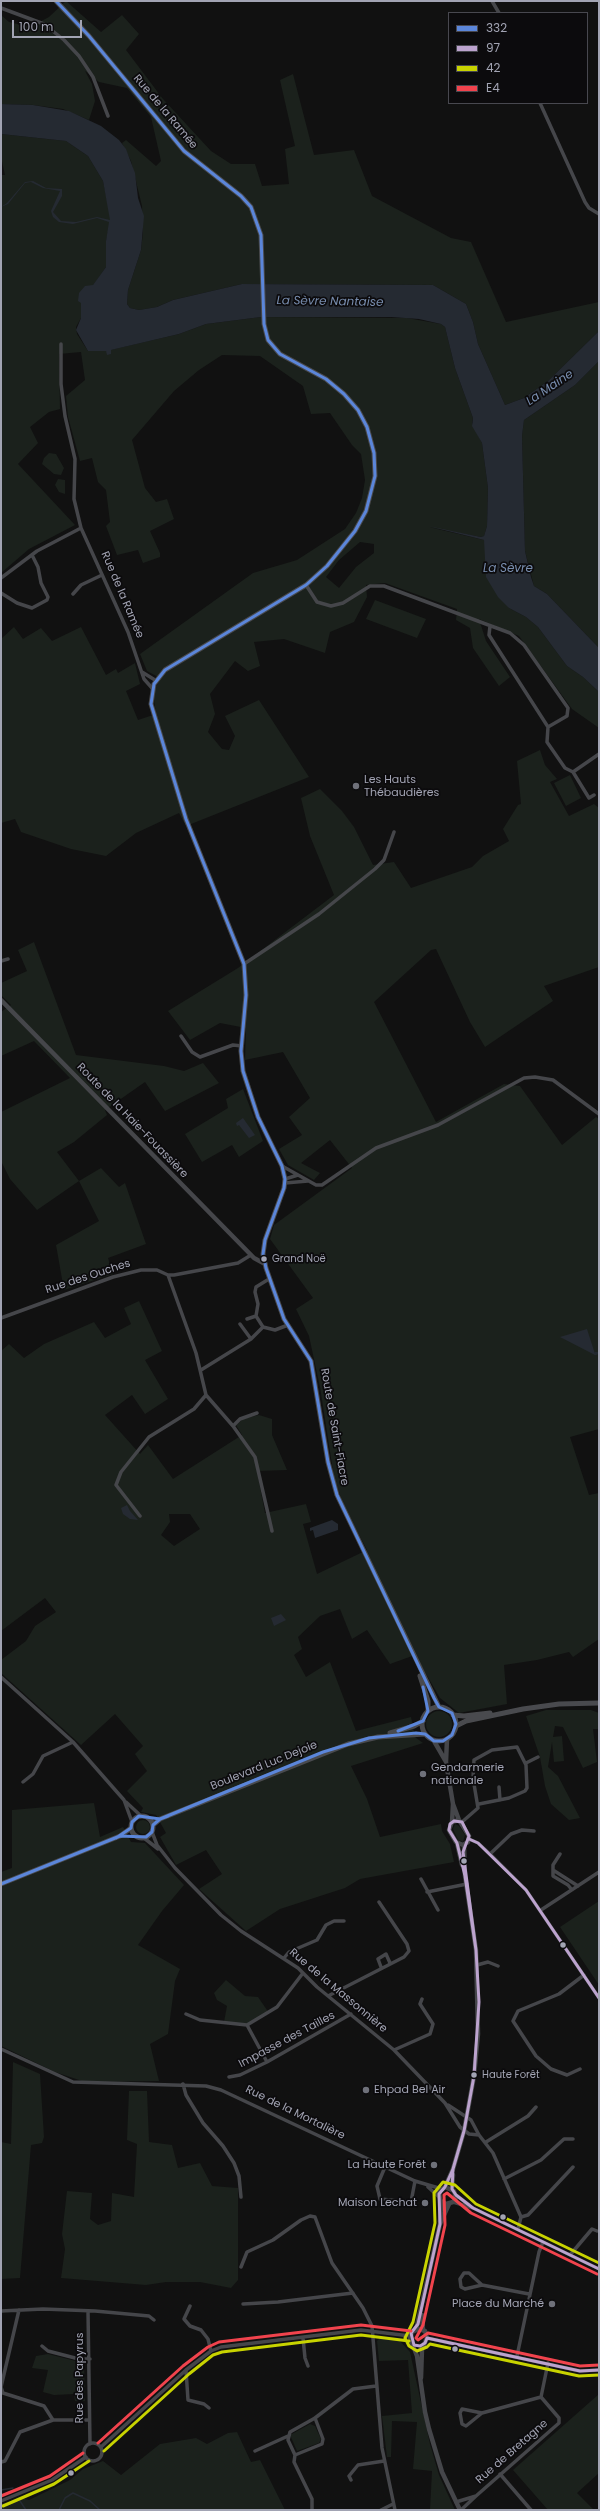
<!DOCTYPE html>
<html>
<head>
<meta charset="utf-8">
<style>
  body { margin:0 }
  #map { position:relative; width:600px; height:2511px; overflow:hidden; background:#111; font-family:Poppins,sans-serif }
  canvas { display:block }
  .frame { position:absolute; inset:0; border:2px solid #a2a4b3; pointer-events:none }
  .legend { position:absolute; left:448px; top:12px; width:140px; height:92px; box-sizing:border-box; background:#0c0b0d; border:1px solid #48484f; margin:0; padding:5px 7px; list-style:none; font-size:12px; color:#a2a4b3 }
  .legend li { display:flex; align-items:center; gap:8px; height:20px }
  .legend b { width:20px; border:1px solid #48484f }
  .scale { position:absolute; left:12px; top:20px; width:70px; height:18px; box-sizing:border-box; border:2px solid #a2a4b3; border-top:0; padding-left:5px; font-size:12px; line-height:14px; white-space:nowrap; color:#a2a4b3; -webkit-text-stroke:3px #0c0b0d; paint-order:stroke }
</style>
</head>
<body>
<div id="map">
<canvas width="600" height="2511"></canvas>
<div class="frame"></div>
<ul class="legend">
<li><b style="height:5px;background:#5b86da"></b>332</li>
<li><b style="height:5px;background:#bca3ce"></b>97</li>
<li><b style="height:5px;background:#c8d300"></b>42</li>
<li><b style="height:5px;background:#f1434d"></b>E4</li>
</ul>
<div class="scale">100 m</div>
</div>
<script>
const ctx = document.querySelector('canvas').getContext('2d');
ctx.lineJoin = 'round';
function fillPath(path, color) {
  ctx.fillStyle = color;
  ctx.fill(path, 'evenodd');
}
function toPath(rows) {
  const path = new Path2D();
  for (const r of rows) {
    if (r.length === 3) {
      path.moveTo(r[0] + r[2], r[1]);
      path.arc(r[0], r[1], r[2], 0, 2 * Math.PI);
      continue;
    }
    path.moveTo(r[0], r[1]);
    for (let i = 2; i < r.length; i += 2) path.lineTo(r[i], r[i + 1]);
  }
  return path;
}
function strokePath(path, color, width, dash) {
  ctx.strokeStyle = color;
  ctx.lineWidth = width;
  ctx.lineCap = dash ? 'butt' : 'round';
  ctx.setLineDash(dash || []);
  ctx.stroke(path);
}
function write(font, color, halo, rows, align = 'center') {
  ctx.font = font + ' Poppins,sans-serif';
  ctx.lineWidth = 3.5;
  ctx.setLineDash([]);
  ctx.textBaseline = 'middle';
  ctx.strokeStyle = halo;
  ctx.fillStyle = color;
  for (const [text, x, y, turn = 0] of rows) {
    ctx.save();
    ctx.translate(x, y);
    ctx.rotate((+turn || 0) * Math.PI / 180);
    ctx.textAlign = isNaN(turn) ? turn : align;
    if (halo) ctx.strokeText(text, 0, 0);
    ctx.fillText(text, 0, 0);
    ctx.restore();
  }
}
const green = toPath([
  [66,1,101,32,122,15,139,34,126,50,163,99,211,151,231,164,255,164,262,186,289,184,285,149,295,146,280,80,293,74,314,155,354,150,372,196,451,238,471,242,506,322,599,302,599,331,548,381,524,398,505,405,478,344,473,322,466,304,433,285,242,284,173,300,157,307,139,310,130,308,127,304,128,290,141,250,143,232,142,206,131,161,122,143,126,140,156,166,161,161,151,117,127,88,99,82,85,71,92,84,95,101,89,120,63,109,33,105,1,104,1,15,9,22,30,27,49,17],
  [1,134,66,141,88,156,103,181,111,218,106,241,106,267,81,303,81,318,76,327,77,334,88,351,106,351,111,354,110,350,179,334,206,324,261,317,407,318,441,324,445,327,455,368,473,418,472,423,482,443,488,488,487,526,484,536,481,537,429,527,484,540,509,608,526,617,538,627,567,666,583,677,599,692,599,728,572,709,519,636,479,619,486,641,510,677,499,686,473,648,470,628,456,620,457,609,385,583,366,585,367,597,354,622,330,632,325,653,284,639,254,642,260,666,248,671,235,661,210,694,215,714,208,732,222,749,229,750,235,736,225,716,259,700,309,777,186,826,179,813,136,833,106,856,71,849,21,832,15,819,1,823,1,639,14,627,23,639,41,628,52,641,81,627,106,675,116,669,118,673,135,663,140,684,126,691,138,720,156,714,153,693,160,678,147,671,140,654,253,573,297,560,345,529,356,513,362,498,365,480,361,454,352,445,330,413,311,414,303,386,260,356,222,355,199,370,174,391,132,440,145,488,156,502,167,499,174,519,150,531,160,553,160,557,143,563,138,550,117,555,106,526,110,522,106,490,98,482,92,458,80,461,68,417,66,396,85,380,81,352,59,354,60,409,49,412,30,427,38,443,18,464,75,525,29,549,1,573,1,175,5,175,1,157],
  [360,542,374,544,374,553,356,567,339,588,326,577,339,560],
  [599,361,599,648,547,594,534,586,525,551,522,436,524,420,575,385],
  [49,453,56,454,64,468,61,475,54,474,42,464,44,458],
  [58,479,65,480,65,494,59,492,55,485],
  [375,600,426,619,417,638,366,619],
  [540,750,545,765,557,779,550,782,569,816,594,804,599,808,599,967,544,986,553,1001,485,1047,470,1022,436,949,431,950,374,1002,436,1122,504,1084,520,1086,562,1145,596,1117,599,1119,599,1429,570,1437,589,1495,599,1493,599,1639,573,1657,569,1652,537,1660,504,1665,507,1704,459,1713,440,1698,415,1655,390,1664,367,1630,352,1639,340,1609,320,1616,298,1637,302,1649,294,1655,306,1677,330,1662,356,1731,411,1717,415,1737,423,1743,351,1766,367,1799,380,1837,441,1824,442,1831,450,1844,454,1862,360,1879,345,1888,280,1909,246,1931,199,1889,222,1874,206,1850,176,1865,160,1837,166,1833,156,1815,141,1812,143,1808,127,1791,147,1771,135,1754,143,1746,115,1714,81,1745,1,1673,1,1660,26,1641,35,1626,56,1612,45,1598,1,1631,1,1351,9,1344,24,1358,44,1344,94,1322,105,1338,131,1324,124,1308,139,1301,162,1351,145,1360,168,1399,145,1414,132,1395,105,1415,140,1454,148,1445,173,1479,242,1435,236,1425,243,1419,259,1415,272,1419,272,1435,287,1470,257,1471,265,1513,306,1504,311,1522,303,1524,317,1574,367,1550,343,1504,334,1477,320,1387,309,1336,296,1309,313,1298,270,1239,274,1225,352,1168,330,1140,301,1163,320,1173,314,1180,288,1165,279,1149,302,1135,289,1117,310,1098,283,1052,245,1060,246,1028,220,1023,190,1040,168,1011,238,968,334,895,310,836,301,798,320,789,342,811,354,827,373,865,394,862,411,888,472,867,483,856,509,841,503,829,518,805,521,804,517,761],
  [169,1514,190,1514,200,1529,174,1546,161,1535,170,1522],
  [570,775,581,798,566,806,554,783],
  [34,942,76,1055,164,1066,184,1071,203,1063,219,1083,165,1111,145,1082,105,1110,107,1115,74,1142,57,1152,79,1181,101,1168,119,1187,125,1183,146,1244,108,1258,113,1274,64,1290,56,1245,99,1221,79,1181,37,1210,10,1179,1,1161,1,1112,70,1078,34,1041,1,1056,1,1012,11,1005,1,995,1,983,27,971,18,950],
  [243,1089,263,1141,239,1157,232,1145,202,1162,185,1134,228,1108,226,1099],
  [546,1710,591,1710,599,1713,599,1729,593,1729,597,1762,583,1768,563,1727,555,1726,553,1737,562,1736,564,1761,554,1762,552,1742,548,1767,558,1776,580,1818,569,1820,551,1804,545,1786,540,1757,526,1716],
  [439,1724,13],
  [94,1803,100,1837,123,1827,131,1842,145,1843,184,1885,162,1911,138,1945,180,1969,175,1981,168,2034,150,2044,159,2081,85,2082,55,2072,1,2046,1,1872,12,1868,12,1810],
  [143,1827,7],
  [455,1824,459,1826,465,1835,463,1842,458,1840,453,1829],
  [599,1901,599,1985,560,1927],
  [226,1980,245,1996,258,1997,269,2013,247,2025,224,2022,227,2006,217,2000,214,1993],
  [13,2062,40,2074,44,2137,42,2143,31,2145,20,2278,1,2279,1,2142,11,2144],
  [129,2091,147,2091,149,2142,172,2145,178,2168,200,2163,212,2186,238,2188,238,2280,231,2288,200,2282,166,2282,146,2285,61,2278,65,2249,62,2234,67,2191,92,2193,90,2219,98,2225,111,2221,112,2193,134,2197,137,2144,127,2140],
  [381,2337,400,2341,410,2352,430,2444,439,2475,455,2510,430,2510,432,2471,413,2469,417,2422,392,2421,391,2457,387,2457,382,2416,412,2413,408,2360,379,2361,377,2341],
  [48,2354,84,2363,85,2401,75,2401,74,2394,54,2395,43,2392,48,2370,32,2368,36,2356],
  [599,2394,599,2473,577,2493,594,2510,548,2510,513,2470],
  [310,2424,315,2426,321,2439,319,2443,297,2451,290,2435],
  [237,2432,251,2462,260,2460,285,2510,1,2510,1,2504,20,2498,29,2500,70,2480,83,2469,103,2461,121,2475,160,2444,196,2438,207,2444,228,2433]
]);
const water = toPath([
  [1,104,33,105,69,111,101,126,119,140,126,149,135,173,138,198,144,216,141,250,128,290,127,304,130,308,139,310,157,307,173,300,242,284,433,285,466,304,473,322,478,344,505,405,524,398,548,381,599,331,599,361,575,385,524,420,522,436,525,551,531,577,534,586,547,594,599,648,599,692,583,677,567,666,538,627,526,617,509,608,498,597,486,577,484,540,428,526,481,537,484,536,487,526,488,488,482,443,472,426,473,418,455,368,445,327,441,324,419,319,391,317,261,317,206,324,179,334,111,350,111,354,107,355,106,351,88,351,76,330,81,318,81,303,78,301,79,293,85,286,93,285,106,267,106,241,109,222,97,218,73,224,59,222,53,217,51,211,60,191,43,188,31,182,25,183,8,204,1,207,7,203,25,182,33,181,46,188,62,189,62,196,53,212,61,221,76,222,97,217,110,220,103,181,88,156,66,141,1,134],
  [243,1118,255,1135,249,1138,239,1125,237,1126,236,1123],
  [587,1329,595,1354,599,1354,595,1355,560,1337],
  [127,1505,130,1511,138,1520,130,1519,123,1514,121,1508],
  [332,1520,338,1524,338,1530,315,1538,313,1530,310,1531,310,1528],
  [281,1614,286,1620,274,1626,271,1618]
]);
const stream = toPath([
  [595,1353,599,1353],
  [1,2490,13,2488],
  [20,2501,26,2510],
  [59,2510,65,2498,73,2493,90,2501,100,2510]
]);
const minor = toPath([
  [492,1,499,13],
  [1,8,44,24,64,40,79,56,93,77,108,116],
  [540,103,585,202,589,208,599,214],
  [61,344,61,384,65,416,75,459,74,499,81,528,128,632,144,679,152,688],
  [1,578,37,551,81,528],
  [306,585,317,602,331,606,343,603,370,586,384,586,510,633,524,645,568,708,567,716,548,727,547,742,565,768,573,772,599,754],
  [1,593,17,603,32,608,47,600,48,597,41,583,38,567,32,555],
  [73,594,81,585,102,575],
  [490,626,489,635,548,727],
  [142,672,155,680],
  [573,772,589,798,594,795],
  [1,961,8,959],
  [244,964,319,914,375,869,384,860,394,832],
  [181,1036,192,1052,200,1057,233,1045,242,1046],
  [282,1166,316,1185,322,1185,376,1148,438,1125,524,1078,535,1077,553,1080,599,1114],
  [285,1179,298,1175],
  [285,1183,308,1181],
  [1,1318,113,1277,141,1270,157,1270,168,1275,174,1275,238,1263,251,1255],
  [247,1319,256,1316],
  [240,1324,251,1339],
  [263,1327,256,1316,258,1304,255,1292,256,1287,269,1279],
  [201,1370,251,1339,263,1327,275,1330,288,1325],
  [206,1395,233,1426,255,1457,272,1531],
  [233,1426,240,1419,257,1413],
  [140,1516,116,1485,121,1472,149,1437,194,1409,206,1395,196,1353,168,1275],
  [1,1677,73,1742,124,1800,132,1822],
  [526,1763,538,1757],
  [23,1782,33,1774,43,1756,73,1742],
  [499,1787,500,1800],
  [126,1802,141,1816],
  [462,1822,478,1808,473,1778,474,1760,492,1750,517,1747,526,1765,527,1788,525,1791,509,1798,479,1804],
  [152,1832,157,1845,175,1868,221,1915,241,1931,298,1968,317,1987,394,2050,445,2103,460,2127,469,2134,479,2135],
  [144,1838,158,1849],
  [469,1839,478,1843,490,1854,526,1890,599,1998],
  [490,1854,511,1834,522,1830,534,1831],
  [553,1870,553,1865,560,1854],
  [421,1879,438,1910],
  [572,1890,568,1885,553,1876,553,1870,578,1886],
  [427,1892,467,1884],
  [541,1910,599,1872],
  [284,1958,289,1952,317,1940,326,1925,334,1921,344,1921],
  [477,1965,488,1962,498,1966],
  [381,1967,378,1959,386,1954,390,1963],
  [328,1996,404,1957,409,1951,407,1944,379,1902],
  [186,2014,200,2020,247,2025,277,2007,303,1973],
  [247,2025,267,2062],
  [1,2049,73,2082,206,2086,221,2090,415,2181,442,2189],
  [394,2050,430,2034,433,2024,420,2004,422,1999],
  [580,2069,567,2075,551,2069,536,2056,513,2021,518,2011,559,1994,584,1975],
  [229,2077,240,2075,267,2062,351,2014],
  [183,2084,186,2095,203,2123,223,2146,234,2163,239,2176,241,2197],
  [448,2105,471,2120,479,2135,493,2153,521,2217,518,2229],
  [486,2142,528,2116,536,2107],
  [385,2167,377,2186,380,2199,411,2202,415,2181],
  [504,2179,541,2160,564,2139,573,2139],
  [428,2187,438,2196],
  [456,2195,469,2205],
  [453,2202,473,2208,599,2269],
  [521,2217,528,2215,573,2167],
  [570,2255,592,2229,597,2231],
  [241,2267,247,2252,273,2240,301,2220,310,2216,315,2217,332,2263,363,2308,372,2326,382,2448,395,2510],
  [482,2285,469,2273,464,2273,460,2279,461,2287,465,2289,482,2285,529,2294],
  [243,2304,278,2302,353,2293],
  [190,2306,184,2319,190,2326,201,2330,208,2339,211,2351],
  [19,2310,1,2387,3,2393,44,2406,53,2420],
  [1,2311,43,2309,95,2311,149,2316,154,2320],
  [88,2311,90,2444],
  [303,2338,305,2358,308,2366],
  [427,2338,580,2371,599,2370],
  [42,2346,48,2351,79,2359,90,2359],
  [517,2356,539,2252,543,2242],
  [186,2370,188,2400,204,2404,209,2408],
  [482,2413,466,2426,462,2424,460,2413,462,2409,482,2413,541,2397],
  [315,2418,323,2439,322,2444,295,2455,288,2440,290,2432,315,2418,353,2389,376,2386],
  [93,2452,9],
  [101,2447,186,2370,211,2351,221,2347,361,2330,410,2336],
  [255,2451,288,2436],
  [295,2455,294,2462,312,2499,312,2510],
  [1,2462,5,2461,20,2432,53,2420,89,2420],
  [500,2474,531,2510],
  [351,2480,349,2476,358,2465,384,2461],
  [476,2496,559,2423,559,2418,541,2397,548,2363],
  [1,2501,52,2480,86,2457],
  [456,2502,476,2496,461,2510],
  [381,2510,393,2504]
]);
const tertiary = toPath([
  [1,1000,254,1258,265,1264],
  [447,1739,446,1762,453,1804,459,1820],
  [434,1741,445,1760],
  [459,1820,469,1836,468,1842,463,1845,456,1842,449,1830,452,1822,459,1820],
  [452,1822,453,1804],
  [457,1843,462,1865],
  [445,2187,453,2169,464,2131,474,2076,478,2034,476,1950,465,1876,464,1845],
  [452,2189,453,2175],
  [440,2222,441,2206,439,2192,445,2187,454,2191,456,2198,453,2202,446,2204,441,2201],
  [422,2315,423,2330],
  [416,2330,440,2224,449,2204],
  [421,2378,422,2349,427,2338,425,2331,419,2329,412,2332,410,2338,417,2356,425,2412,429,2429,442,2472,460,2510]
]);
const secondary = toPath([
  [56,1,89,36,184,151,241,196,251,207,261,235,264,324,268,340,280,354,326,379,344,394,358,410,367,427,374,453,375,476,366,511,355,531,327,566,306,585,165,670,154,684,151,704,186,819,244,964,246,995,241,1051,243,1071,258,1117,282,1166,285,1179,284,1188,265,1240,263,1254,266,1268,284,1319,311,1361,328,1462,337,1495,439,1707],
  [420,1676,428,1701,428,1711],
  [439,1724,17],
  [453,1715,464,1716,490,1713],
  [456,1726,466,1721,523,1709,559,1704,599,1703],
  [390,1733,414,1726,423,1721],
  [142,1827,11],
  [153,1825,160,1819,348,1744,378,1737,425,1734],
  [1,1884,120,1836,131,1828]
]);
const bus1 = toPath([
  [398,1731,423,1721,428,1711,423,1687],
  [116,1838,131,1828,132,1822,139,1816,160,1819,168,1816],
  [1,1884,120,1836,146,1837,152,1832,153,1825,160,1819,323,1752,369,1738,416,1733,425,1734,434,1741,443,1741,452,1735,456,1724,452,1713,439,1707,434,1698,337,1495,328,1462,311,1361,284,1319,266,1268,263,1254,265,1240,284,1188,285,1179,282,1166,258,1117,243,1071,241,1051,246,995,244,964,186,819,151,704,154,684,165,670,306,585,327,566,355,531,366,511,375,476,374,453,367,427,358,410,344,394,326,379,280,354,268,340,264,324,261,235,251,207,241,196,184,151,89,36,56,1]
]);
const bus2 = toPath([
  [454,1821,462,1822,469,1836,463,1852,476,1950,465,1876,457,1843,449,1830,450,1824,454,1821],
  [469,1839,478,1843,526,1890,599,1998],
  [476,1950,479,2002],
  [476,1950,479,2002],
  [474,2076,479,2002],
  [474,2076,479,2002],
  [464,2131,474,2076],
  [464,2131,474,2076],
  [453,2169,452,2189,456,2195,473,2208,599,2269],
  [453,2169,445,2187,439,2194,440,2224,418,2324,411,2333,414,2345,420,2346,425,2343,427,2338,580,2371,599,2370],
  [453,2169,464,2131],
  [453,2169,464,2131]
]);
const bus3 = toPath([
  [599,2263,476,2204,455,2185,443,2182,434,2193,435,2223,413,2322,405,2338,409,2346,417,2351,427,2347,430,2344,579,2376,599,2375],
  [104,2451,189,2374,213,2355,222,2352,361,2335,409,2341],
  [3,2506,54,2484,89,2461]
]);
const bus4 = toPath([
  [597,2274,471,2213,447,2193,444,2195,445,2225,423,2325,416,2338,418,2340,428,2333,580,2366,599,2365],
  [98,2443,183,2366,208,2347,219,2342,361,2325,411,2331],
  [1,2496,50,2476,83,2453]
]);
const markers = [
  [356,786,4,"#6f717a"],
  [264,1259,3.5,"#a2a4b3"],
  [423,1774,4,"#6f717a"],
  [464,1861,3.5,"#a2a4b3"],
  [563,1945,3.5,"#a2a4b3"],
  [474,2075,3.5,"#a2a4b3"],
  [366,2090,4,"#6f717a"],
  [434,2165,4,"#6f717a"],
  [425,2203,4,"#6f717a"],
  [503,2217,3.5,"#a2a4b3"],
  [552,2304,4,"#6f717a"],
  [455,2349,3.5,"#a2a4b3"],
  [71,2473,3.5,"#a2a4b3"]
];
const busNames = [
  ["Grand Noë",272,1259],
  ["Haute Forêt",482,2075]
];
const streetNames = [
  ["Rue de la Ramée",165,112,50],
  ["Rue de la Ramée",122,595,67],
  ["Route de la Haie-Fouassière",132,1121,46],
  ["Rue des Ouches",88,1277,-18],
  ["Route de Saint-Fiacre",334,1427,80],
  ["Boulevard Luc Dejoie",264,1766,-22],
  ["Rue de la Massonnière",338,1991,40],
  ["Impasse des Tailles",287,2040,-28],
  ["Rue de la Mortalière",295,2113,26],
  ["Rue des Papyrus",80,2378,-90],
  ["Rue de Bretagne",512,2452,-41]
];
const poiNames = [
  ["Les Hauts",364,780],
  ["Thébaudières",364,793],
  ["Gendarmerie",431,1768],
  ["nationale",431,1781],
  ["Ehpad Bel Air",374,2090],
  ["La Haute Forêt",426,2165,"right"],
  ["Maison Lechat",417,2203,"right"],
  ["Place du Marché",544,2304,"right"]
];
const waterNames = [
  ["La Sèvre Nantaise",330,302,1],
  ["La Maine",550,388,-34],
  ["La Sèvre",508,569]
];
fillPath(green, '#1b211c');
fillPath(water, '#252a32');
strokePath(stream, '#252a32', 1.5);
strokePath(minor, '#45464a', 3.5);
strokePath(tertiary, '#45464a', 4.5);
strokePath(secondary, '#494a4e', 5);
strokePath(bus1, '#5b86da', 3);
strokePath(bus2, '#bca3ce', 3);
strokePath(bus3, '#c8d300', 3);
strokePath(bus4, '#f1434d', 3);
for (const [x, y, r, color] of markers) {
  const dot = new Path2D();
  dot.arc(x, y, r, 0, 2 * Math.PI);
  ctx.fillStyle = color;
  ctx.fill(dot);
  strokePath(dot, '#0c0b0d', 1.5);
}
write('10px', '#a2a4b3', '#0c0b0d', busNames, 'left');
write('11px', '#a2a4b3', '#0c0b0d', streetNames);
write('11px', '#a2a4b3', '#0c0b0d', poiNames, 'left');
write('italic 12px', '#788dae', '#0c0b0d', waterNames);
</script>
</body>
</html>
